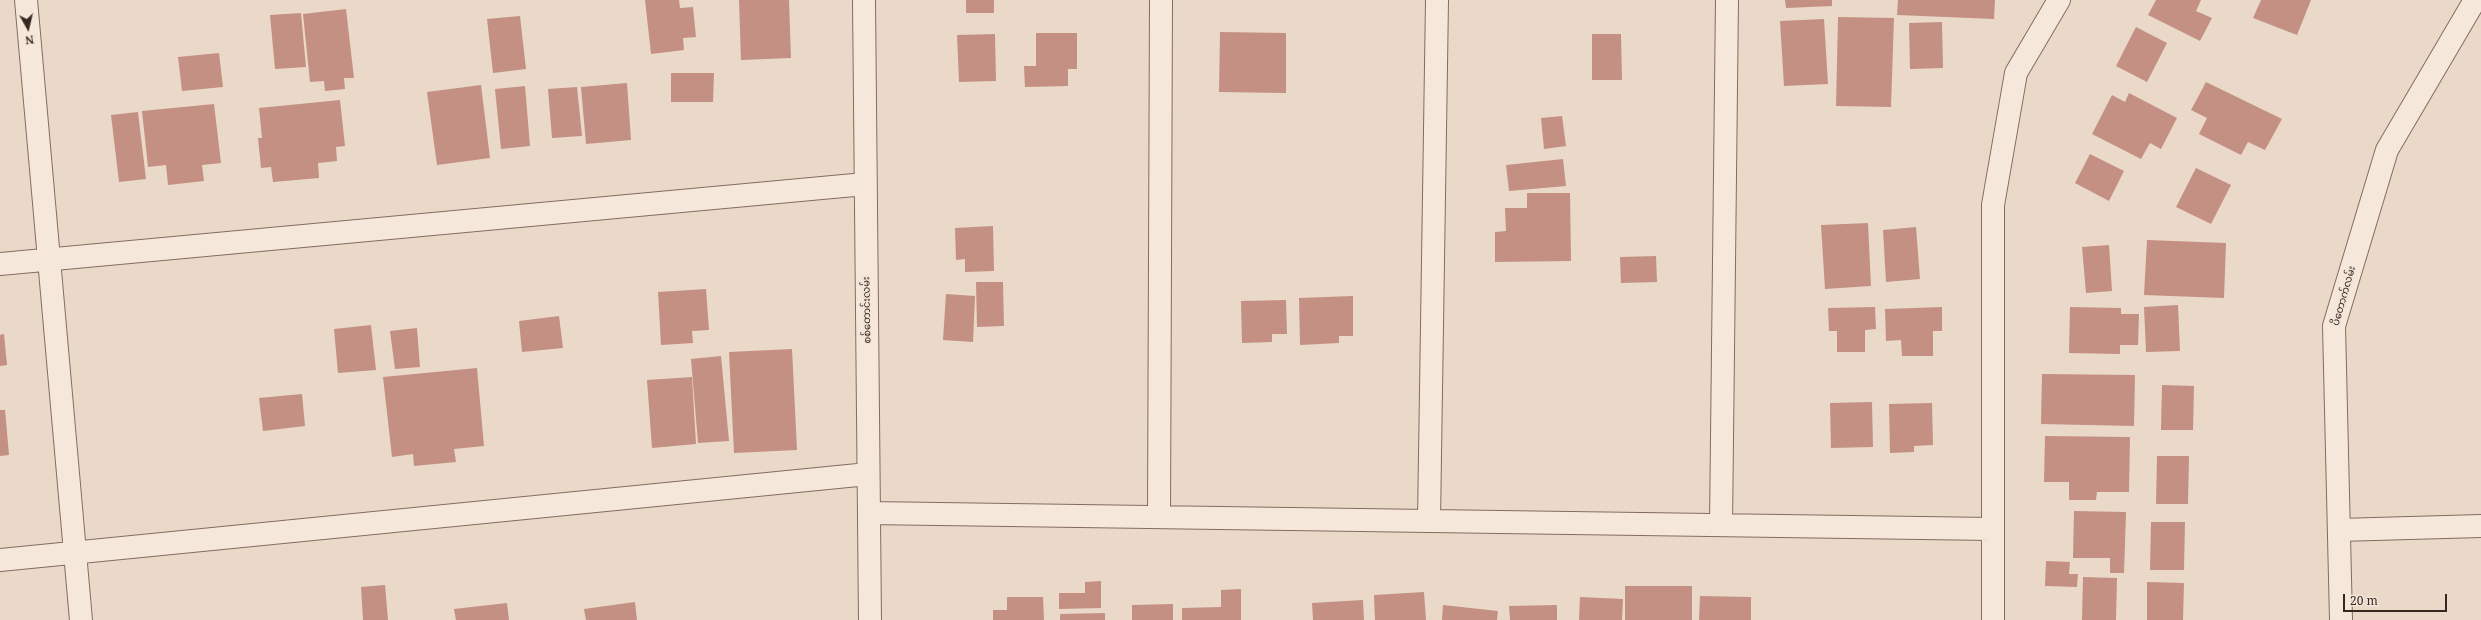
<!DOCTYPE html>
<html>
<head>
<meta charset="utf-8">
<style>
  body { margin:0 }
  #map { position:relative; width:2481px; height:620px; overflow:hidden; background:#ead9c9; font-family:"Noto Serif",serif }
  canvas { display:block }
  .north { position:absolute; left:8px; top:8px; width:40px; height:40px; -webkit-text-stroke:3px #f2e5d8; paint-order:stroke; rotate:172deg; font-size:11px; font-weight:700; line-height:16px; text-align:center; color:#362721 }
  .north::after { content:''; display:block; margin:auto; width:14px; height:18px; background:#362721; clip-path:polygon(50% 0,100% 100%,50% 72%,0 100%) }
  .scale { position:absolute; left:2343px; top:594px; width:104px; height:18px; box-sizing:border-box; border:2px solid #362721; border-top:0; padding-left:5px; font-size:12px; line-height:14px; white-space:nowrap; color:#362721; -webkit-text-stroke:3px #f2e5d8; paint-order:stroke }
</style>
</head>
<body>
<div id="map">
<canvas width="2481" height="620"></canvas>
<div class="north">N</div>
<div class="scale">20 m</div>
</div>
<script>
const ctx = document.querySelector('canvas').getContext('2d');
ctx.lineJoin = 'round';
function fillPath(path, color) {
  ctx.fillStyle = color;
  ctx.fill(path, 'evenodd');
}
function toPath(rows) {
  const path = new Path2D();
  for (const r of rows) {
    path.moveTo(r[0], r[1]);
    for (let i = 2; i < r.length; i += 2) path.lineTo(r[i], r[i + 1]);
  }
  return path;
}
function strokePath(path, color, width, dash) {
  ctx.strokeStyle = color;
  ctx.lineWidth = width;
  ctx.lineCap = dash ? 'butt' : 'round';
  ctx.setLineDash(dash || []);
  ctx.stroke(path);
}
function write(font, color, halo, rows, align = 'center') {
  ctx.font = font + ' "Noto Serif","Noto Sans Myanmar",serif';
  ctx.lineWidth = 3.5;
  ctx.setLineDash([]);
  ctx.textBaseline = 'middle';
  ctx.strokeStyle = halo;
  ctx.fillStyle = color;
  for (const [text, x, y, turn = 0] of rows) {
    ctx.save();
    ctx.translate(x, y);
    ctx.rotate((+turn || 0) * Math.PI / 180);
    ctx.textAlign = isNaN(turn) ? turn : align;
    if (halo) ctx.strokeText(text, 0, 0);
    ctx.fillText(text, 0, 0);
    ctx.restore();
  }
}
const building = toPath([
  [645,0,679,0,680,8,693,7,696,37,683,38,684,50,651,54],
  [739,0,789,0,791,58,741,60],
  [966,0,994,0,994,13,966,13],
  [1785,0,1832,0,1832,6,1786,8],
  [1898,0,1995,0,1994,19,1897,15],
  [2156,0,2201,0,2196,11,2212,18,2200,41,2148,15],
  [2261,0,2311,0,2297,35,2253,18],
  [346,9,354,78,344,78,345,89,325,91,324,81,310,82,303,14],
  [301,13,306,67,275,69,270,15],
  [520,16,526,69,493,73,487,19],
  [1838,17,1894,18,1891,107,1836,106],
  [1824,19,1828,84,1784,86,1780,21],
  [1942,22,1943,68,1910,69,1909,23],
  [2136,27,2167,43,2147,82,2116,66],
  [1220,32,1286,33,1286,93,1219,92],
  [1036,33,1077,33,1077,69,1068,69,1068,86,1025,87,1024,66,1036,66],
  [995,34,996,81,959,82,957,35],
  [1592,34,1621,34,1622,80,1592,80],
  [219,53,223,87,182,91,178,57],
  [671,73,714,73,713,102,671,102],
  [2206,82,2282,119,2265,150,2248,142,2241,155,2199,134,2207,118,2191,110],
  [627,83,631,140,586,144,581,87],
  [481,85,490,158,437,165,427,92],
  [525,86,530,146,501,149,495,89],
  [577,87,582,136,552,138,548,89],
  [2129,93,2177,118,2161,149,2150,143,2141,159,2092,134,2112,95,2125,102],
  [340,100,345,146,336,147,337,161,318,163,319,178,273,182,271,167,261,168,258,138,262,138,259,108],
  [214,104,221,163,202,165,204,181,168,185,166,165,148,167,142,111],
  [138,112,146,179,119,182,111,115],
  [1562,116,1566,146,1544,149,1541,118],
  [2090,154,2124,171,2109,201,2075,183],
  [1563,159,1566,186,1509,191,1506,165],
  [2196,168,2231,185,2211,224,2176,207],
  [1527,193,1570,193,1571,261,1495,262,1495,232,1506,231,1505,208,1527,208],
  [1868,223,1871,286,1825,289,1821,225],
  [993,226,994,271,965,272,965,259,956,260,955,228],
  [1916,227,1920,279,1886,282,1883,230],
  [2147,240,2226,243,2224,298,2144,295],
  [2109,245,2112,291,2086,293,2082,247],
  [1656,256,1657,282,1621,283,1620,257],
  [976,282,1003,282,1004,326,977,327],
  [706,289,709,330,692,331,693,343,661,345,658,292],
  [946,294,975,296,973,342,943,340],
  [1353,296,1353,336,1339,336,1339,343,1300,345,1299,298],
  [1286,300,1287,334,1272,334,1272,342,1242,343,1241,301],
  [2178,305,2180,351,2146,352,2144,307],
  [1875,307,1876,329,1865,330,1865,352,1837,352,1837,331,1829,331,1828,308],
  [1942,307,1942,331,1933,331,1933,356,1902,356,1901,340,1886,341,1885,309],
  [2070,307,2121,308,2121,314,2139,314,2138,345,2120,345,2120,354,2069,353],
  [559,316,563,348,522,352,519,321],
  [371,325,376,370,338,373,334,329],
  [417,328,420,367,395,369,390,331],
  [4,334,7,365,0,366,0,335],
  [792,349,797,450,734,453,729,352],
  [721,356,729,441,698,443,691,359],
  [477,368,484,446,454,449,456,462,414,466,413,454,392,457,383,377],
  [2042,374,2135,375,2134,426,2041,424],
  [692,377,696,444,652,448,647,380],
  [2162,385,2194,386,2193,430,2161,430],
  [302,394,305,426,263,431,259,398],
  [1872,402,1873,447,1831,448,1830,403],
  [1932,403,1933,445,1914,446,1914,452,1890,453,1889,404],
  [0,410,5,410,9,455,0,456],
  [2045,436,2130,437,2129,492,2097,492,2096,500,2069,500,2069,482,2044,482],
  [2157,456,2189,456,2188,504,2156,504],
  [2074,511,2126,512,2124,573,2110,573,2110,558,2073,558],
  [2151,522,2185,522,2184,570,2150,570],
  [2046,561,2070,562,2069,574,2078,574,2077,587,2045,586],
  [2083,577,2117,578,2116,620,2082,620],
  [1101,581,1101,608,1059,609,1059,593,1085,593,1085,582],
  [2147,582,2184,583,2183,620,2147,620],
  [385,585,388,620,363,620,361,587],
  [1625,586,1692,586,1692,620,1625,620],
  [1241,589,1241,620,1182,620,1182,608,1221,607,1221,590],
  [1424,592,1426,620,1375,620,1374,595],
  [1700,596,1751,597,1751,620,1699,620],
  [1007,597,1043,597,1044,620,993,620,993,610,1007,610],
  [1580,597,1623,599,1622,620,1579,620],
  [1363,600,1364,620,1313,620,1312,603],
  [635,602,637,620,586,620,584,609],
  [507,603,509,620,456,620,454,609],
  [1173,604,1173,620,1132,620,1132,605],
  [1443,605,1498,611,1497,620,1442,620],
  [1557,605,1557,620,1510,620,1509,606],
  [1105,613,1105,620,1060,620,1060,614]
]);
const minor = toPath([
  [26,0,81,620],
  [864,0,870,620],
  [0,264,865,184],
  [869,513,1991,529],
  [1159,517,1161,0],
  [1429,521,1437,0],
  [1721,525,1727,0],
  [2339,530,2481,526],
  [0,560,868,474],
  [1993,620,1993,205,2016,73,2059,0],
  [2341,620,2334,326,2387,150,2475,0]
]);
const streetNames = [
  ["ပိတောက်လမ်း",2344,296,-74],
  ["စစ်တောင်းလမ်း",867,310,-91]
];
fillPath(building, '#c39083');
strokePath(minor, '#846b60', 24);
strokePath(minor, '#f5e8db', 22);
write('10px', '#362721', '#f2e5d8', streetNames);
</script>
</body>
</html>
